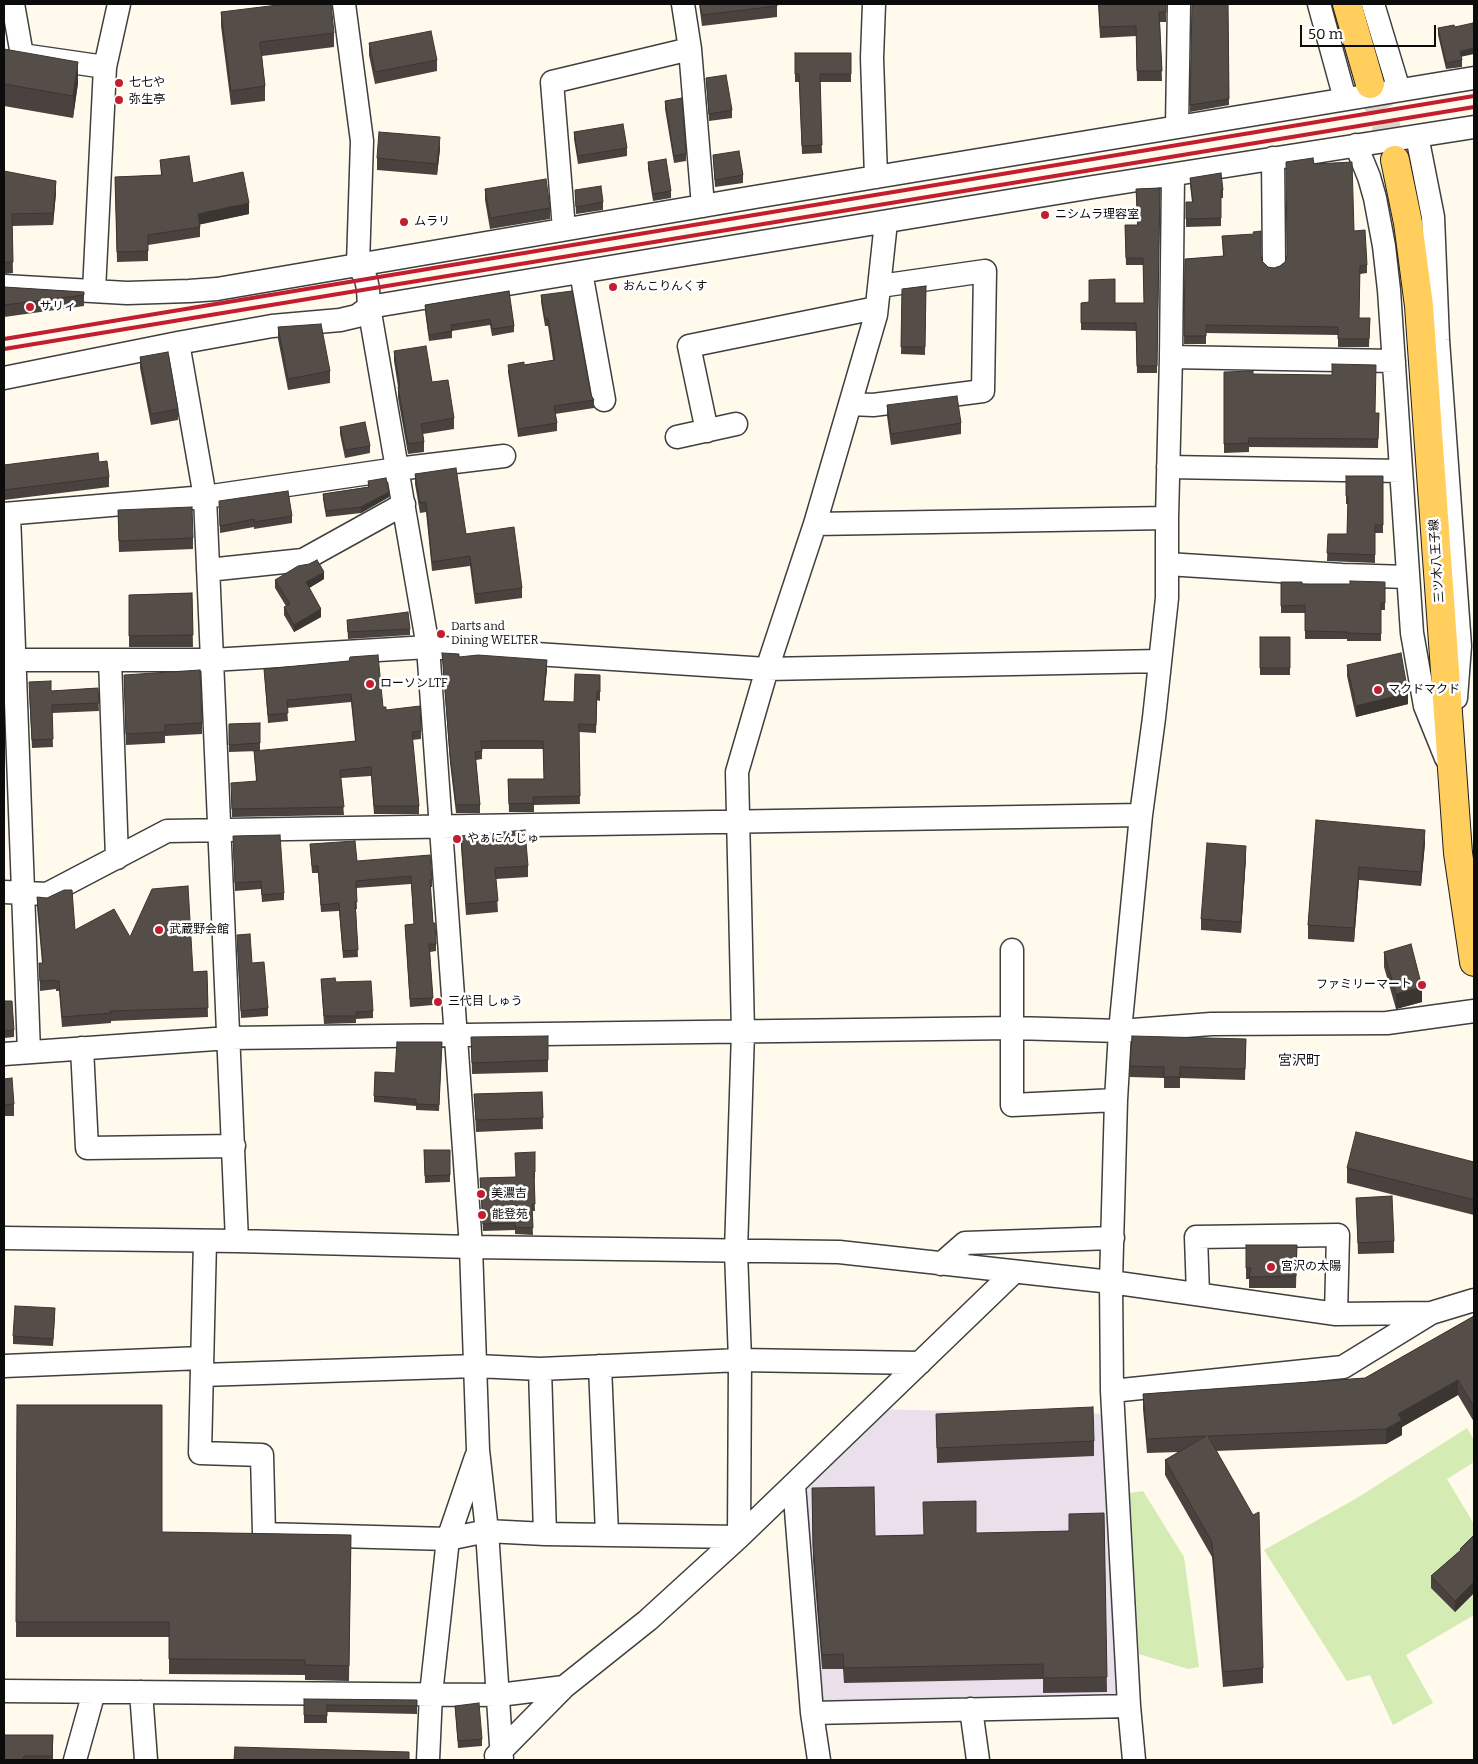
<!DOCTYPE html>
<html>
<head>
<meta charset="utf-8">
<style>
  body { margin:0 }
  #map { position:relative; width:1478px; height:1764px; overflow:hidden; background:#fffaec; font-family:Bitter,serif }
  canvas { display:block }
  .frame { position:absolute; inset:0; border:5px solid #0c0c0c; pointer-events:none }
  .scale { position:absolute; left:1300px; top:25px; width:136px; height:22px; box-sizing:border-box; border:2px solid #0c0c0c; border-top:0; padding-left:6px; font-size:15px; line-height:18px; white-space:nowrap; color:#0c0c0c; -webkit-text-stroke:4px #fff; paint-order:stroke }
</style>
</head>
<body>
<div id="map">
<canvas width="1478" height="1764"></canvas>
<div class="frame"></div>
<div class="scale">50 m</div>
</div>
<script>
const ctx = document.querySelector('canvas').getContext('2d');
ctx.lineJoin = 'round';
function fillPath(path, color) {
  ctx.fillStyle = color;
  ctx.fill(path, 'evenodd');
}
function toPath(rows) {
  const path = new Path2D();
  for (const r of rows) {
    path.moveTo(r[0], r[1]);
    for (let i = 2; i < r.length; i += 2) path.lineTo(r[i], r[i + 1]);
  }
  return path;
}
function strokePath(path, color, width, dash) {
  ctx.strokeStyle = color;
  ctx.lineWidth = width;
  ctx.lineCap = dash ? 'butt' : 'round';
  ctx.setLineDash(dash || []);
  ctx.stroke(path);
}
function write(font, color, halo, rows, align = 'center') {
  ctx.font = font + ' Bitter,"Noto Sans JP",serif';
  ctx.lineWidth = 5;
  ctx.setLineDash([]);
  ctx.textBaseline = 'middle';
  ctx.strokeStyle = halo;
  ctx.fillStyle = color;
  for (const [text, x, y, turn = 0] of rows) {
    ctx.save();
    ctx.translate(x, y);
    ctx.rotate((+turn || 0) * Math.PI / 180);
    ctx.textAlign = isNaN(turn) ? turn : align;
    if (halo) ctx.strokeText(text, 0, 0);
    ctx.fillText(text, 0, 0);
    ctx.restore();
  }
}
const industrial = toPath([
  [866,1409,1107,1414,1119,1697,813,1707,798,1473]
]);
const green = toPath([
  [1467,1428,1474,1440,1474,1462,1447,1479,1474,1524,1474,1615,1406,1655,1433,1703,1393,1725,1370,1675,1347,1681,1264,1550,1357,1498],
  [1143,1491,1184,1557,1199,1667,1188,1669,1139,1654,1130,1493]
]);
const majorTunnel = toPath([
  [1370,84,1385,122,1395,160]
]);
const minor = toPath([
  [13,4,22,55,105,67],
  [344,4,362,141,358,264,366,279,368,289,369,307,428,647,471,1247,478,1450,487,1531,502,1760],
  [683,4,690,49,703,206],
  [874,4,872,58,876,177],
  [1319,4,1345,99],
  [1373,4,1399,90],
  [1177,127,1179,4],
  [1417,136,1433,217,1438,340,1460,646,1456,698],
  [1356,145,1369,177,1375,198,1384,246,1389,290,1412,633,1425,706,1446,758],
  [1273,158,1274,263],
  [564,229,552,82,690,49],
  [581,272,604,400],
  [4,286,127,293,189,291,217,289,755,197,1474,78],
  [94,291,105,67,119,4],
  [178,343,205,497,237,1241],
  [1171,357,1394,361],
  [4,378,178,343,272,326,340,320,357,316,369,307,1093,187,1474,127],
  [850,404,873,405,983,391,985,271,880,286],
  [707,431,689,346,876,308],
  [677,437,736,424],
  [1168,467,1401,471],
  [4,514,205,497,397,469,504,456],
  [9,514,29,1052],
  [815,524,1167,518],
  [1167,564,1342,575,1408,577],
  [208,570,303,560,404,504],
  [4,660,212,660,428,647,767,669,1160,661],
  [110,660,117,858],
  [4,892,47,894,167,831,1141,815],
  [1012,950,1012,1105,1116,1100],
  [82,1048,87,1148,234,1146],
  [4,1054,229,1038,1013,1028,1120,1031,1211,1024,1387,1023,1474,1011],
  [4,1238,237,1241,471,1247,839,1252,1111,1282,1336,1314,1431,1313,1474,1300],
  [205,1241,200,1453,262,1455,264,1534,448,1539,487,1531,545,1534,739,1537,740,1360,736,1251,743,1032,737,772,767,669,815,524,876,315,886,222],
  [941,1264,965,1243,1113,1238],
  [1198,1294,1196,1237,1338,1235,1336,1314],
  [4,1366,202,1358],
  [600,1366,607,1534],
  [540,1369,545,1534],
  [202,1375,476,1366,540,1369,740,1360,920,1363],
  [1112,1391,1343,1367,1431,1313],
  [794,1485,812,1713,819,1760],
  [4,1691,499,1695,564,1687],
  [141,1692,146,1760],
  [971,1709,978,1760],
  [812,1713,1129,1706],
  [496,1756,564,1687,648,1620,739,1537,1014,1272],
  [75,1760,94,1692],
  [428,1760,431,1694,448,1539,476,1457],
  [1134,1760,1129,1706,1112,1391,1111,1282,1116,1100,1120,1031,1141,815,1154,718,1167,598,1167,518,1171,357,1173,175]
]);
const major = toPath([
  [1347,4,1370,84],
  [1395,160,1408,223,1419,306,1458,853,1474,962]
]);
const rail = toPath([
  [4,339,1474,96],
  [4,349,1474,107]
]);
const wall = toPath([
  [699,4,777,4,777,17,702,26],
  [1098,4,1166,4,1166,22,1160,22,1162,81,1137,81,1136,36,1100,38],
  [1192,4,1228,4,1229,105,1190,112],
  [221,12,334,33,334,47,262,56,265,86,265,101,231,105,221,26],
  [1455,27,1462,60,1462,67,1446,69,1438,35,1438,28],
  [369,43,437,60,437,71,375,84,369,55],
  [4,49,78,83,73,118,4,106],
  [795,53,851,53,851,82,820,82,822,153,802,154,799,82,795,82],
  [706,78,732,110,732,118,709,121],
  [665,101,686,154,686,161,674,163,665,109],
  [574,132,627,148,627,156,578,164,574,139],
  [440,149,437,175,377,170,377,158],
  [713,155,743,175,743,183,715,187],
  [160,160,193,183,249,214,200,224,200,237,148,245,148,261,117,262,115,177,161,175],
  [648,162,671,191,671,198,653,201,648,169],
  [1314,164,1354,231,1367,265,1367,273,1360,274,1359,318,1370,318,1369,347,1338,347,1338,335,1206,333,1206,344,1184,344,1185,259,1223,256,1222,236,1262,261,1268,267,1274,268,1280,266,1285,262],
  [4,171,56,193,53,225,12,226,13,273,4,274],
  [1190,178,1223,190,1223,198,1221,198,1221,226,1186,227,1186,219,1192,202,1190,185],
  [1160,188,1157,373,1137,373,1136,331,1081,330,1081,303,1144,303,1143,265,1126,265,1125,225,1137,225,1136,189],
  [485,189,550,208,550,219,490,229,485,200],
  [575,190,603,202,603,210,576,214],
  [926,286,925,355,901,354,902,289],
  [4,287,84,292,84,306,4,317],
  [509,291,514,326,514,332,492,336,490,325,452,331,452,338,429,341,425,311,425,305],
  [541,295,591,395,594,400,594,408,555,414,557,423,557,431,518,437,508,372,508,365,524,365,553,360,548,326,545,326,541,302],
  [278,327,330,371,330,383,288,390,278,339],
  [394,351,432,382,454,418,454,429,423,434,424,442,424,452,408,454,398,398,398,387,394,361],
  [140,357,178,409,178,420,151,425,140,368],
  [1224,372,1253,374,1375,413,1379,413,1378,448,1249,447,1249,452,1224,453],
  [887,405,961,423,961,434,891,445,887,416],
  [340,427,370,446,370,453,345,458,340,434],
  [99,462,109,477,109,487,4,500,4,465],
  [415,474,466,534,522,588,522,598,475,604,470,566,432,571,426,512,420,513,415,484],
  [1346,476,1383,476,1383,533,1375,533,1375,563,1327,561,1328,534,1347,534,1348,504,1346,504],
  [368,481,389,497,361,513,326,517,323,499,323,494,368,487],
  [219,501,292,516,292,523,254,529,254,527,220,533],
  [118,510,193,538,193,549,119,552],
  [324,579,309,588,321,617,294,632,284,615,284,607,286,606,275,588,275,580],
  [1281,582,1302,584,1350,584,1385,582,1385,610,1381,610,1381,641,1347,641,1347,639,1305,639,1305,613,1281,613],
  [192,593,193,647,129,647,129,595],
  [347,620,410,629,410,635,348,639],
  [1260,637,1290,637,1290,675,1260,675],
  [442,653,459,657,547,668,544,701,574,702,600,675,600,701,597,700,596,733,579,732,580,804,534,805,534,812,509,812,508,779,544,779,543,749,482,749,482,759,476,760,480,805,480,813,456,813,450,763],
  [349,661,383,707,386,710,421,731,421,739,412,740,419,806,419,814,374,814,371,776,341,778,344,815,232,817,231,791,256,781,254,751,258,751,229,752,229,724,260,723,260,751,355,741,351,702,287,708,288,721,268,723,264,669],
  [1347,665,1408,704,1356,717,1347,676],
  [124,675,202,723,202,734,165,736,165,743,126,745],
  [98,688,99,711,52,713,53,747,32,748,29,690,51,691],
  [4,738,5,755,5,764,4,764],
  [1316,820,1425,843,1421,886,1359,880,1354,942,1308,939,1308,925],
  [461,836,528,866,528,877,496,879,498,912,466,915,461,847],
  [233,843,284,893,284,900,262,902,261,889,235,891],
  [310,844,357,861,432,880,432,887,430,887,433,923,436,944,436,951,430,952,433,1005,410,1007,405,925,414,924,411,884,356,888,357,909,356,909,358,957,343,958,339,911,321,912,318,873,312,873],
  [1246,857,1241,933,1201,930,1201,919],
  [37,897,75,930,130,937,193,972,207,971,208,1017,111,1021,111,1023,62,1027,59,991,56,991,56,989,40,991,39,963,42,963,37,907],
  [237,942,252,963,268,1008,268,1016,241,1018],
  [1384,952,1422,1002,1396,1009,1384,967],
  [321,979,336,982,373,1011,373,1018,356,1019,356,1023,324,1024],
  [4,1001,14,1030,14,1037,4,1038],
  [471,1037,548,1060,548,1072,472,1074],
  [1246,1039,1245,1080,1180,1078,1180,1088,1164,1088,1164,1078,1130,1077,1130,1066],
  [442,1042,439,1111,416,1110,416,1106,374,1102,374,1096,395,1073],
  [4,1079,14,1104,14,1116,4,1116],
  [542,1092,543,1129,476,1132,474,1094],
  [424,1150,450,1150,450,1182,425,1183],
  [535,1152,535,1179,534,1179,535,1211,532,1211,533,1235,515,1234,515,1230,483,1231,480,1178,516,1177],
  [1474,1162,1474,1215,1347,1183,1347,1168],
  [1356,1198,1394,1241,1394,1253,1358,1254],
  [1246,1245,1297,1245,1296,1288,1249,1288,1249,1279,1246,1279],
  [55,1316,53,1346,13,1344,13,1336],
  [1474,1316,1474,1422,1458,1395,1402,1427,1402,1435,1386,1444,1216,1451,1263,1668,1263,1683,1223,1687,1212,1557,1165,1475,1165,1460,1179,1452,1147,1453,1143,1409,1143,1394,1365,1378],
  [17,1405,162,1532,351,1535,349,1681,305,1680,305,1675,169,1674,169,1637,16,1637],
  [936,1414,1094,1441,1094,1456,937,1463],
  [812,1488,875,1536,1069,1531,1104,1513,1107,1692,1043,1693,1043,1679,844,1683,843,1669,822,1669,813,1560],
  [1474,1535,1474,1593,1455,1612,1431,1588,1431,1576,1460,1551,1460,1549],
  [304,1699,417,1700,417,1714,327,1712,327,1723,304,1723],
  [455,1706,482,1739,482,1746,458,1748],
  [53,1735,53,1760,4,1760]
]);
const shadedWall = toPath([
  [1474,48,1474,54,1460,57,1460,51],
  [78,62,78,83,73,118,73,96],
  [440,137,440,149,437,175,437,164],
  [56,181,56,193,53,225,53,213],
  [249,203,249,214,198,225,198,214],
  [389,492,389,497,361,513,361,507],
  [324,572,324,579,306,590,306,582],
  [321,609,321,617,294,632,294,625],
  [547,660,547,668,543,710,543,701],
  [1408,693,1408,704,1356,717,1356,706],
  [1425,830,1425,843,1421,886,1421,872],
  [1246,846,1246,857,1241,933,1241,922],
  [1359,867,1359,880,1354,942,1354,928],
  [1422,987,1422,1002,1396,1009,1396,994],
  [1458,1380,1458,1395,1402,1427,1402,1435,1386,1444,1386,1429,1398,1414],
  [1474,1582,1474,1593,1455,1612,1455,1601]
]);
const building = toPath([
  [286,4,331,4,334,33,260,42,265,86,231,91,221,12,286,4],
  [700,4,777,4,777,6,702,15,700,4],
  [1099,4,1166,4,1166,12,1159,12,1162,71,1137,71,1136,26,1100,27,1099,4],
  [1192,4,1228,4,1229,99,1190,105,1192,4],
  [1473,23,1474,31,1474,48,1460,51,1462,60,1446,63,1438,28,1454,25,1455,27,1473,23],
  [431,31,437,60,375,72,369,43,431,31],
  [4,49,78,62,73,96,4,84,4,49],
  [795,53,851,53,851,74,820,74,822,145,802,146,799,74,795,74,795,53],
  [726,75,732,110,709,114,706,78,726,75],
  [682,98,686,154,674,156,665,101,682,98],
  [623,124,627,148,578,156,574,132,623,124],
  [379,132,440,137,437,164,377,158,379,132],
  [739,151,743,175,715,180,713,155,739,151],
  [189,156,193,183,243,172,249,203,198,214,200,227,148,235,148,251,117,252,115,177,162,175,160,160,189,156],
  [1313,158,1314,164,1352,162,1354,231,1365,230,1367,265,1360,266,1359,318,1370,318,1369,339,1338,339,1338,327,1206,325,1206,336,1184,336,1185,259,1224,256,1222,236,1254,234,1253,232,1261,231,1261,255,1262,261,1268,267,1274,268,1280,266,1285,262,1287,255,1286,162,1313,158],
  [666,159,671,191,653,194,648,162,666,159],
  [4,171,56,181,53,213,12,214,13,262,4,262,4,171],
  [1221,173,1223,190,1221,190,1221,218,1186,219,1186,202,1193,202,1190,178,1221,173],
  [546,179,550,208,490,218,485,189,546,179],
  [601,186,603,202,576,207,575,190,601,186],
  [1160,188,1157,366,1137,366,1136,323,1081,323,1081,303,1089,302,1089,280,1115,279,1115,303,1144,303,1143,258,1126,258,1125,225,1138,225,1136,189,1160,188],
  [926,286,925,347,901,347,902,289,926,286],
  [4,287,84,292,84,295,4,305,4,287],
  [509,291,514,326,492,329,490,319,451,325,452,331,429,335,425,305,509,291],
  [572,291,591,395,594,400,554,406,557,423,518,429,508,365,524,362,524,365,555,360,548,318,545,319,541,295,572,291],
  [321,324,330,371,288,379,278,327,321,324],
  [426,346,432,382,448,380,454,418,421,424,424,442,408,444,398,387,400,387,394,351,426,346],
  [168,352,178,409,151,414,140,357,168,352],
  [1332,364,1376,365,1375,413,1379,413,1378,439,1248,438,1249,443,1224,444,1224,372,1253,371,1253,374,1332,375,1332,364],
  [957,396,961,423,891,434,887,405,957,396],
  [365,422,370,446,345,450,340,427,365,422],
  [98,453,99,462,107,461,109,477,4,490,4,465,98,453],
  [456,468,466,534,514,527,522,588,475,594,470,556,432,562,426,502,420,503,415,474,456,468],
  [1346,476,1383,476,1383,525,1375,525,1375,555,1327,553,1328,534,1347,534,1348,496,1346,496,1346,476],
  [386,478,389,492,361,507,326,511,323,494,369,487,368,481,386,478],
  [288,491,292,516,254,522,254,519,220,526,219,501,288,491],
  [192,507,193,538,119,541,118,510,192,507],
  [317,560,324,572,306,582,321,609,294,625,284,607,290,604,275,580,298,566,309,564,317,560],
  [1350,581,1385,582,1385,603,1381,603,1381,634,1347,633,1347,632,1305,631,1305,605,1281,606,1281,582,1302,582,1302,584,1350,584,1350,581],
  [192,593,193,635,129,636,129,595,192,593],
  [408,612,410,629,348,632,347,620,408,612],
  [1260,637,1290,637,1290,668,1260,668,1260,637],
  [442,653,459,654,459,657,478,655,547,660,543,701,574,702,575,674,600,675,600,692,597,692,596,725,579,724,580,796,533,797,534,803,509,804,508,779,544,779,543,741,481,741,482,751,475,752,480,805,456,805,450,755,442,653],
  [1401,653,1408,693,1356,706,1347,665,1401,653],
  [378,655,383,707,386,707,386,710,420,706,421,731,412,732,419,806,374,806,371,767,340,770,344,807,232,809,231,783,257,781,254,751,356,741,351,694,287,700,288,713,268,715,264,669,349,661,350,657,378,655],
  [200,670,202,723,165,725,165,732,126,734,124,675,200,670],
  [51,681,51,691,98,688,99,703,52,705,53,739,32,740,29,682,51,681],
  [260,723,260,743,229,745,229,724,260,723],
  [1316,820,1425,830,1421,872,1359,867,1354,928,1308,925,1316,820],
  [525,830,528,866,495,868,498,901,466,904,461,836,525,830],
  [280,835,284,893,262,895,261,881,235,883,233,836,280,835],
  [355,841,357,861,430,855,432,880,430,880,433,923,435,923,436,944,429,944,433,998,410,999,405,925,414,924,411,876,356,881,357,902,355,902,358,950,343,951,339,903,321,905,318,866,312,866,310,844,355,841],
  [1207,843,1246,846,1241,922,1201,919,1207,843],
  [188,886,193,972,207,971,208,1008,110,1011,111,1013,62,1017,59,981,56,982,56,980,40,981,39,963,43,963,37,897,47,898,64,890,72,890,75,930,114,909,130,937,152,889,188,886],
  [250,934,252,963,264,962,268,1008,241,1011,237,935,250,934],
  [1411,944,1422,987,1396,994,1384,952,1411,944],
  [335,978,336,982,371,981,373,1011,356,1012,356,1016,324,1016,321,979,335,978],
  [4,1001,12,1001,14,1030,4,1031,4,1001],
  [548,1036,548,1060,472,1063,471,1037,548,1036],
  [1132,1036,1246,1039,1245,1069,1180,1067,1180,1077,1164,1077,1164,1067,1130,1066,1132,1036],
  [397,1042,442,1042,439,1105,416,1104,416,1099,374,1096,375,1072,395,1073,397,1042],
  [12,1078,14,1104,4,1105,4,1079,12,1078],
  [542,1092,543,1118,476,1120,474,1094,542,1092],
  [1356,1132,1474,1162,1474,1200,1347,1168,1356,1132],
  [424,1150,450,1150,450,1175,425,1176,424,1150],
  [535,1152,535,1172,534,1172,535,1204,532,1204,533,1228,515,1227,515,1223,483,1224,480,1178,516,1177,515,1153,535,1152],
  [1392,1196,1394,1241,1358,1243,1356,1198,1392,1196],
  [1246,1245,1297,1245,1296,1276,1249,1277,1251,1268,1246,1268,1246,1245],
  [15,1306,55,1308,53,1339,13,1336,15,1306],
  [1474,1316,1474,1407,1458,1380,1398,1414,1402,1420,1386,1429,1208,1436,1253,1515,1259,1512,1263,1668,1223,1672,1212,1542,1165,1460,1206,1436,1147,1439,1143,1394,1365,1378,1474,1316],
  [17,1405,162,1405,162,1532,351,1535,349,1666,305,1665,305,1660,169,1659,169,1622,16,1622,17,1405],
  [1093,1407,1094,1441,937,1448,936,1414,1093,1407],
  [874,1487,875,1536,924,1535,923,1502,976,1501,976,1533,1069,1531,1069,1514,1104,1513,1107,1677,1043,1678,1043,1664,844,1668,843,1654,822,1655,813,1545,812,1488,874,1487],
  [1474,1535,1474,1582,1455,1601,1431,1576,1461,1550,1460,1549,1474,1535],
  [304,1699,417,1700,417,1706,327,1705,327,1716,304,1715,304,1699],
  [479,1703,482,1739,458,1741,455,1706,479,1703],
  [4,1735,53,1735,52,1756,24,1756,23,1760,4,1760,4,1735],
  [235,1747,409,1752,409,1760,234,1760,235,1747]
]);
const markers = [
  [119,83,5,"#c21e30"],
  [119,100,5,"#c21e30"],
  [1045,215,5,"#c21e30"],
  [404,222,5,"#c21e30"],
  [613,287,5,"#c21e30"],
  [30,307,5,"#c21e30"],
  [441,634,5,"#c21e30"],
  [370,684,5,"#c21e30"],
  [1378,690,5,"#c21e30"],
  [457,839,5,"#c21e30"],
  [159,930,5,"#c21e30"],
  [1422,985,5,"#c21e30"],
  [438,1002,5,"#c21e30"],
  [481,1194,5,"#c21e30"],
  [482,1215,5,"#c21e30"],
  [1271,1267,5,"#c21e30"]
];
const poiNames = [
  ["七七や",129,83],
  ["弥生亭",129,100],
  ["ニシムラ理容室",1055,215],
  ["ムラリ",414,222],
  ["おんこりんくす",623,287],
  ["サリィ",40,307],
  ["Darts and",451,627],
  ["Dining WELTER",451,641],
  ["ローソンLTF",380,684],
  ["マクドマクド",1388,690],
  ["やぁにんじゅ",467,839],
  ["武蔵野会館",169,930],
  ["ファミリーマート",1412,985,"right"],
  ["三代目 しゅう",448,1002],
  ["美濃吉",491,1194],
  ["能登苑",492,1215],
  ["宮沢の太陽",1281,1267]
];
const streetNames = [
  ["三ツ木八王子線",1437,561,-94]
];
const neighbourhoodNames = [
  ["宮沢町",1299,1061]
];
fillPath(industrial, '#eae0ec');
fillPath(green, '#d4ebb4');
strokePath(majorTunnel, '#dbd6ca', 28, [28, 14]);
strokePath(minor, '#3f3f3f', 25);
strokePath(major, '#1d1d1d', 30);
strokePath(minor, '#fff', 22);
strokePath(major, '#ffce5c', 28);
strokePath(rail, '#c21e30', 4);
fillPath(wall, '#49423e');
fillPath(shadedWall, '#3c3632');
fillPath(building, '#554d48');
strokePath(building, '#3c3632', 1);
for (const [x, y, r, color] of markers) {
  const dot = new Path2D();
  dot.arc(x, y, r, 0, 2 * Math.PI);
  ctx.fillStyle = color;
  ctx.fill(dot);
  strokePath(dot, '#fff', 2);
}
write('12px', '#0c0c0c', '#fff', poiNames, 'left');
write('12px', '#0c0c0c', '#fff', streetNames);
write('14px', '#0c0c0c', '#fff', neighbourhoodNames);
</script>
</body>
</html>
